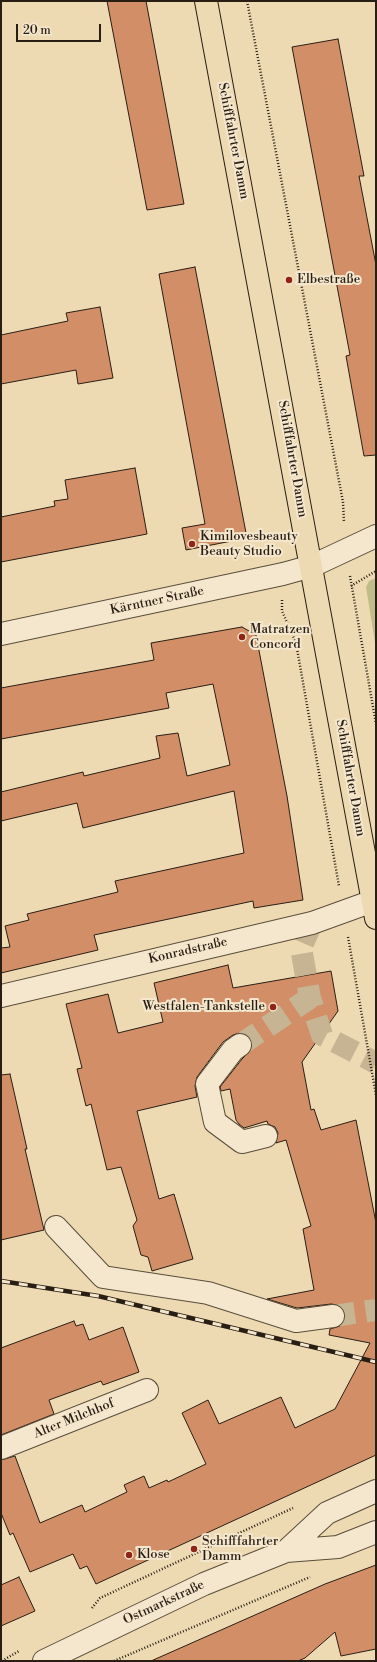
<!DOCTYPE html>
<html>
<head>
<meta charset="utf-8">
<style>
  body { margin:0 }
  #map { position:relative; width:377px; height:1662px; overflow:hidden; background:#eedab2; font-family:"Libre Bodoni",serif }
  canvas { display:block }
  .frame { position:absolute; inset:0; border:2px solid #291e13; pointer-events:none }
  .scale { position:absolute; left:16px; top:24px; width:85px; height:18px; box-sizing:border-box; border:2px solid #291e13; border-top:0; padding-left:5px; font-size:12px; line-height:14px; white-space:nowrap; color:#291e13; -webkit-text-stroke:3px #f4e7cd; paint-order:stroke }
</style>
</head>
<body>
<div id="map">
<canvas width="377" height="1662"></canvas>
<div class="frame"></div>
<div class="scale">20 m</div>
</div>
<script>
const ctx = document.querySelector('canvas').getContext('2d');
ctx.lineJoin = 'round';
function fillPath(path, color) {
  ctx.fillStyle = color;
  ctx.fill(path, 'evenodd');
}
function toPath(rows) {
  const path = new Path2D();
  for (const r of rows) {
    path.moveTo(r[0], r[1]);
    for (let i = 2; i < r.length; i += 2) path.lineTo(r[i], r[i + 1]);
  }
  return path;
}
function strokePath(path, color, width, dash) {
  ctx.strokeStyle = color;
  ctx.lineWidth = width;
  ctx.lineCap = dash ? 'butt' : 'round';
  ctx.setLineDash(dash || []);
  ctx.stroke(path);
}
function write(font, color, halo, rows, align = 'center') {
  ctx.font = font + ' "Libre Bodoni",serif';
  ctx.lineWidth = 4;
  ctx.setLineDash([]);
  ctx.textBaseline = 'middle';
  ctx.strokeStyle = halo;
  ctx.fillStyle = color;
  for (const [text, x, y, turn = 0] of rows) {
    ctx.save();
    ctx.translate(x, y);
    ctx.rotate((+turn || 0) * Math.PI / 180);
    ctx.textAlign = isNaN(turn) ? turn : align;
    if (halo) ctx.strokeText(text, 0, 0);
    ctx.fillText(text, 0, 0);
    ctx.restore();
  }
}
const green = toPath([
  [376,578,376,649,366,587,369,581]
]);
const building = toPath([
  [107,1,146,1,184,204,147,210,107,1],
  [338,39,364,176,359,176,376,265,376,455,364,456,346,356,350,355,292,47,338,39],
  [195,267,247,538,186,550,182,528,205,524,159,274,195,267],
  [100,307,113,378,78,384,76,370,1,384,1,335,68,321,66,313,100,307],
  [135,468,147,534,1,562,1,517,55,506,54,501,68,499,65,480,135,468],
  [242,627,256,635,287,796,303,900,254,908,253,901,94,935,98,950,1,973,1,948,10,947,5,926,29,920,27,914,118,892,115,881,244,853,234,791,83,828,77,803,1,821,1,792,83,772,84,776,160,758,156,736,178,733,187,776,230,765,213,684,166,693,169,708,1,739,1,688,154,660,151,643,242,627],
  [228,965,233,988,331,971,338,1011,302,1062,311,1110,314,1109,321,1130,356,1120,376,1223,376,1455,96,1584,87,1566,80,1569,73,1554,30,1572,13,1533,10,1535,1,1513,1,1460,15,1456,40,1523,82,1505,85,1512,127,1492,124,1485,144,1476,149,1488,167,1480,168,1482,206,1464,182,1413,208,1400,219,1424,281,1397,295,1428,335,1409,370,1343,329,1335,330,1329,340,1326,345,1320,345,1315,343,1309,338,1305,331,1304,297,1308,267,1299,314,1290,303,1229,311,1226,286,1140,276,1143,278,1133,275,1127,268,1124,267,1121,244,1128,239,1124,236,1120,230,1089,221,1091,220,1087,242,1059,251,1050,252,1044,250,1038,246,1034,239,1033,233,1035,223,1042,197,1077,195,1086,197,1097,137,1111,159,1199,174,1194,193,1259,152,1271,148,1257,141,1255,133,1226,137,1220,121,1167,107,1170,91,1104,86,1106,77,1069,82,1068,66,1004,108,994,118,1033,163,1022,154,983,228,965],
  [10,1074,27,1149,25,1149,44,1230,1,1240,1,1075,10,1074],
  [74,1321,76,1326,83,1324,89,1340,123,1327,139,1372,103,1385,101,1381,49,1400,54,1414,1,1435,1,1348,74,1321],
  [376,1565,376,1649,341,1656,335,1632,305,1658,298,1661,151,1661,325,1584,376,1565],
  [19,1577,35,1611,1,1626,1,1585,19,1577]
]);
const minorTunnel = toPath([
  [312,923,301,948,310,998,322,1035,376,1063],
  [240,1045,310,998],
  [333,1316,376,1310]
]);
const path = toPath([
  [247,1,343,502,344,522],
  [350,576,376,724],
  [351,586,376,571],
  [282,600,282,611,296,643,339,886],
  [348,937,376,1095],
  [92,1608,100,1598,293,1508],
  [2,1661,19,1651],
  [114,1661,310,1577]
]);
const minor = toPath([
  [1,634,283,574,312,566,376,536],
  [1,996,312,923,373,901],
  [240,1045,233,1050,207,1084,215,1122,242,1142,266,1136],
  [56,1227,103,1277,208,1293,296,1321,333,1316],
  [1,1448,147,1390],
  [286,1551,327,1513,376,1491],
  [44,1661,204,1584,286,1551,338,1547,376,1532]
]);
const major = toPath([
  [206,1,376,918]
]);
const rail = toPath([
  [1,1281,98,1296,376,1362]
]);
const markers = [
  [289,280,4,"#8f2418"],
  [192,544,4,"#8f2418"],
  [242,637,4,"#8f2418"],
  [273,1007,4,"#8f2418"],
  [194,1549,4,"#8f2418"],
  [129,1555,4,"#8f2418"]
];
const streetNames = [
  ["Schifffahrter Damm",233,141,79],
  ["Schifffahrter Damm",292,459,80],
  ["Kärntner Straße",157,601,-12],
  ["Schifffahrter Damm",350,778,80],
  ["Konradstraße",188,951,-13],
  ["Alter Milchhof",74,1419,-22],
  ["Ostmarkstraße",164,1603,-25]
];
const poiNames = [
  ["Elbestraße",297,280],
  ["Kimilovesbeauty",200,537],
  ["Beauty Studio",200,552],
  ["Matratzen",250,630],
  ["Concord",250,645],
  ["Westfalen-Tankstelle",265,1007,"right"],
  ["Schifffahrter",202,1542],
  ["Damm",202,1557],
  ["Klose",137,1555]
];
fillPath(green, '#c1bd87');
fillPath(building, '#d18e67');
strokePath(building, '#291e13', 1);
strokePath(minorTunnel, '#c7b492', 22, [22, 11]);
strokePath(minor, '#5a4d3b', 24);
strokePath(major, '#291e13', 24);
strokePath(path, '#291e13', 2.5, [1, 2]);
strokePath(minor, '#f4e7cd', 22);
strokePath(major, '#eedab2', 22);
strokePath(rail, '#291e13', 4.5);
strokePath(rail, '#f4e7cd', 3, [9]);
for (const [x, y, r, color] of markers) {
  const dot = new Path2D();
  dot.arc(x, y, r, 0, 2 * Math.PI);
  ctx.fillStyle = color;
  ctx.fill(dot);
  strokePath(dot, '#f4e7cd', 1.5);
}
write('13px', '#291e13', '#f4e7cd', streetNames);
write('13px', '#291e13', '#f4e7cd', poiNames, 'left');
</script>
</body>
</html>
